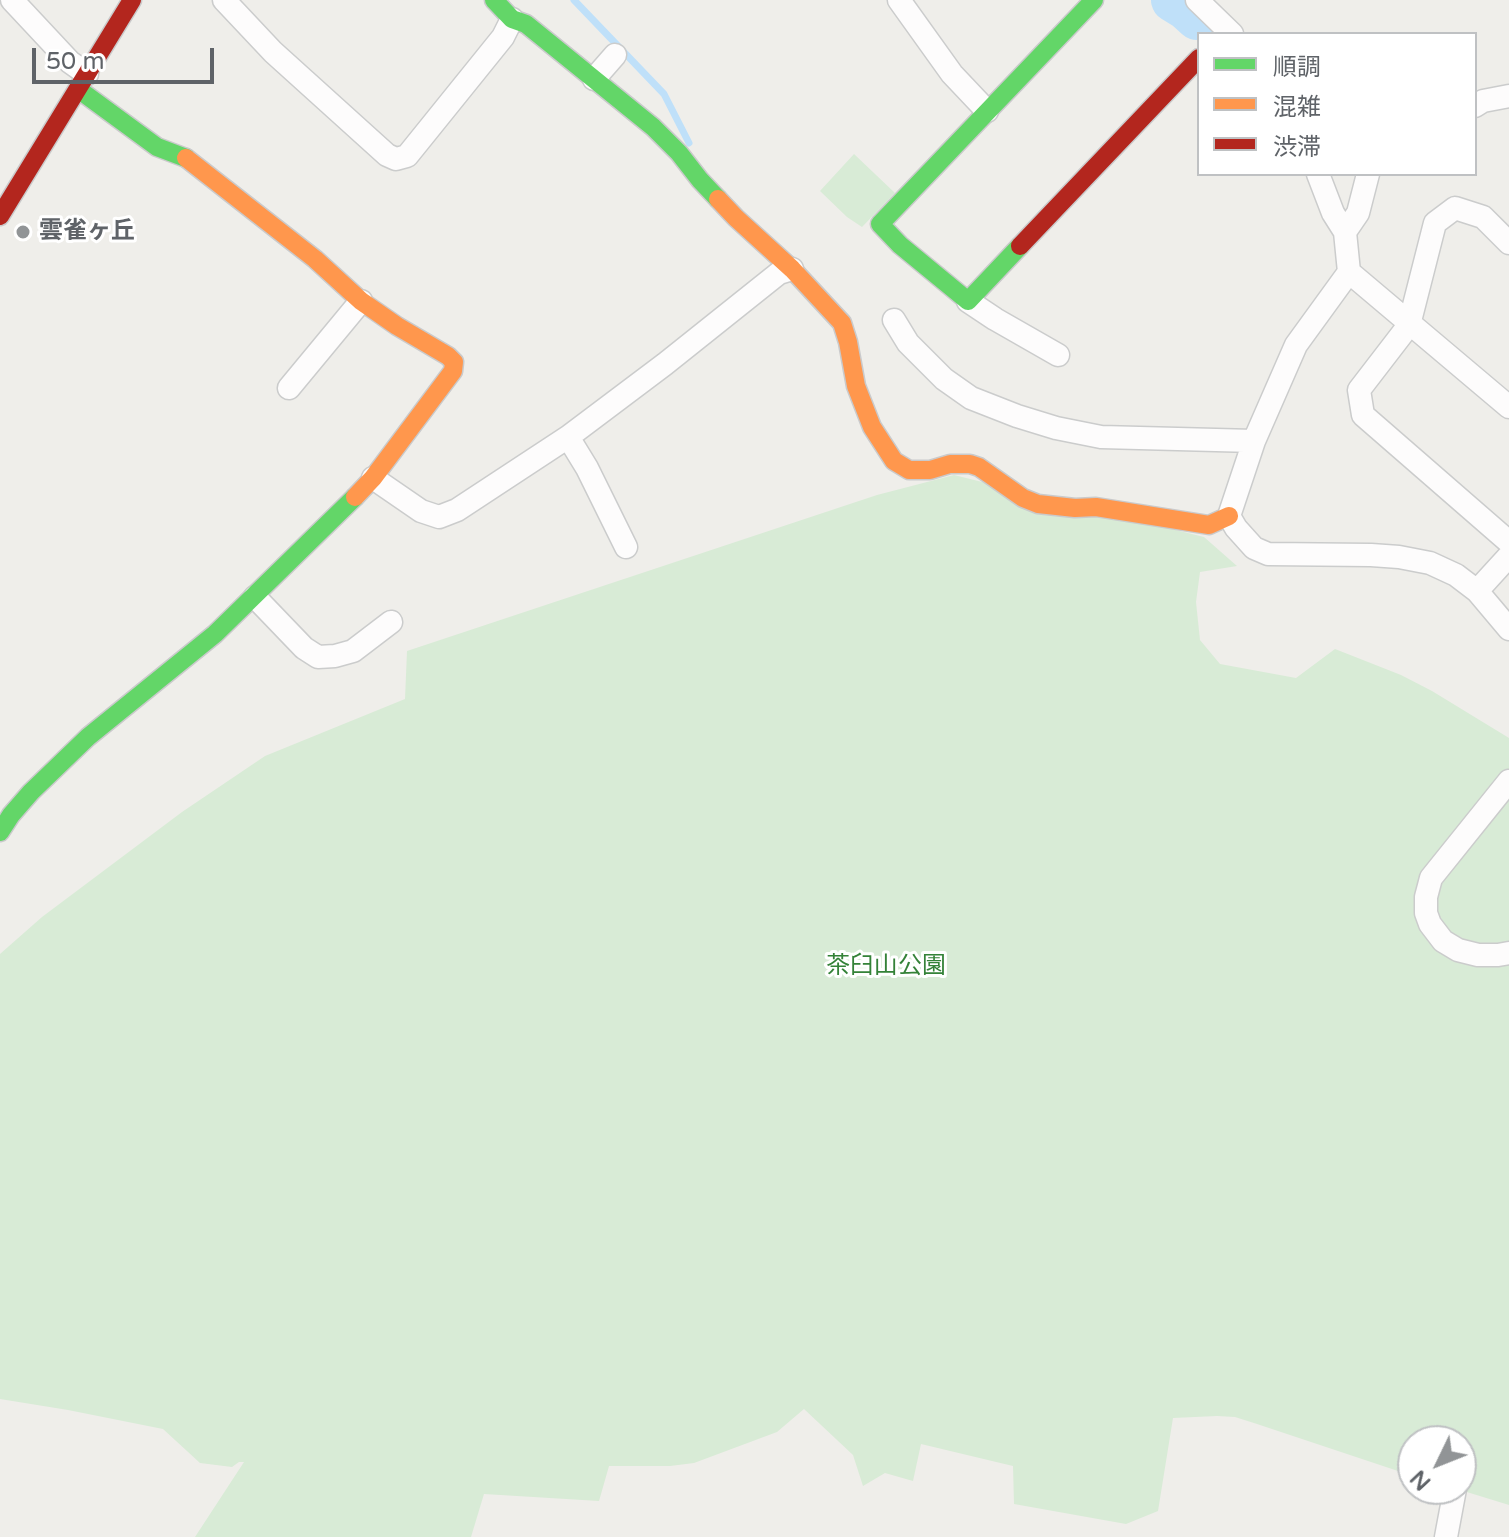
<!DOCTYPE html>
<html>
<head>
<meta charset="utf-8">
<style>
  body { margin:0 }
  #map { position:relative; width:1509px; height:1537px; overflow:hidden; background:#efeeea; font-family:"Varela Round","Noto Sans JP",sans-serif }
  canvas { display:block }
  .legend { position:absolute; left:1197px; top:32px; width:280px; height:144px; box-sizing:border-box; background:#fff; border:2px solid #bfc1c3; margin:0; padding:10px 14px; list-style:none; font-size:24px; color:#5f6368 }
  .legend li { display:flex; align-items:center; gap:16px; height:40px }
  .legend b { width:40px; border:2px solid #bfc1c3 }
  .north { position:absolute; left:1397px; top:1425px; width:80px; height:80px; box-sizing:border-box; background:#fff; border:2px solid #bfc1c3; border-radius:50%; rotate:227deg; font-size:22px; font-weight:700; line-height:32px; text-align:center; color:#5f6368 }
  .north::after { content:''; display:block; margin:auto; width:28px; height:36px; background:#919496; clip-path:polygon(50% 0,100% 100%,50% 72%,0 100%) }
  .scale { position:absolute; left:32px; top:48px; width:182px; height:36px; box-sizing:border-box; border:4px solid #5f6368; border-top:0; padding-left:10px; font-size:24px; line-height:28px; white-space:nowrap; color:#5f6368; -webkit-text-stroke:6px #fff; paint-order:stroke }
</style>
</head>
<body>
<div id="map">
<canvas width="1509" height="1537"></canvas>
<ul class="legend">
<li><b style="height:10px;background:#63d668"></b>順調</li>
<li><b style="height:10px;background:#ff974d"></b>混雑</li>
<li><b style="height:10px;background:#b3261e"></b>渋滞</li>
</ul>
<div class="north">N</div>
<div class="scale">50 m</div>
</div>
<script>
const ctx = document.querySelector('canvas').getContext('2d');
ctx.lineJoin = 'round';
function fillPath(path, color) {
  ctx.fillStyle = color;
  ctx.fill(path, 'evenodd');
}
function toPath(rows) {
  const path = new Path2D();
  for (const r of rows) {
    path.moveTo(r[0], r[1]);
    for (let i = 2; i < r.length; i += 2) path.lineTo(r[i], r[i + 1]);
  }
  return path;
}
function strokePath(path, color, width, dash) {
  ctx.strokeStyle = color;
  ctx.lineWidth = width;
  ctx.lineCap = dash ? 'butt' : 'round';
  ctx.setLineDash(dash || []);
  ctx.stroke(path);
}
function write(font, color, halo, rows, align = 'center') {
  ctx.font = font + ' "Varela Round","Noto Sans JP",sans-serif';
  ctx.lineWidth = 6;
  ctx.setLineDash([]);
  ctx.textBaseline = 'middle';
  ctx.strokeStyle = halo;
  ctx.fillStyle = color;
  for (const [text, x, y, turn = 0] of rows) {
    ctx.save();
    ctx.translate(x, y);
    ctx.rotate((+turn || 0) * Math.PI / 180);
    ctx.textAlign = isNaN(turn) ? turn : align;
    if (halo) ctx.strokeText(text, 0, 0);
    ctx.fillText(text, 0, 0);
    ctx.restore();
  }
}
const green = toPath([
  [854,154,895,193,862,227,847,217,820,191],
  [954,475,1204,537,1237,566,1200,572,1196,602,1200,640,1220,664,1296,678,1335,649,1401,675,1432,691,1509,738,1509,1505,1457,1489,1461,1489,1461,1441,1413,1441,1413,1476,1257,1424,1235,1417,1217,1416,1173,1418,1158,1511,1126,1524,1014,1504,1013,1466,921,1444,913,1481,885,1473,863,1486,853,1455,804,1409,777,1432,694,1463,670,1466,609,1466,599,1501,484,1494,471,1537,195,1537,244,1462,239,1462,232,1467,200,1463,163,1429,68,1410,0,1399,0,954,42,917,182,812,265,756,405,699,407,651,877,495]
]);
const stream = toPath([
  [574,0,664,94,689,143]
]);
const river = toPath([
  [1173,0,1186,8,1197,18]
]);
const street = toPath([
  [12,0,70,62,87,74],
  [224,0,273,52,387,155,396,159,407,156,503,37,512,19],
  [899,0,952,74,987,111],
  [1197,0,1232,34],
  [594,79,615,55],
  [1475,106,1483,101,1509,96],
  [1318,174,1333,213,1345,232,1349,272,1296,345,1254,441,1229,516,1236,528,1254,548,1268,554,1371,555,1399,557,1430,563,1456,575,1477,591,1509,629],
  [1345,232,1358,213,1368,174],
  [1509,243,1483,217,1455,208,1435,223,1409,325,1359,390,1363,415,1509,542],
  [1349,272,1509,407],
  [968,301,995,319,1058,355],
  [894,320,908,343,944,379,971,398,1017,416,1056,428,1101,437,1254,441],
  [289,388,361,301],
  [568,437,587,468,626,547],
  [373,478,421,511,439,517,457,510,568,437,665,364,779,273,792,269],
  [1477,591,1509,556],
  [255,597,304,648,318,657,335,656,353,651,391,622],
  [1509,781,1431,878,1426,897,1426,913,1430,924,1443,941,1458,950,1478,955,1498,955,1509,953],
  [1446,1537,1455,1489]
]);
const fast = toPath([
  [494,0,512,19,526,24,653,127,679,153,700,180,718,199],
  [78,89,157,147,186,158],
  [1020,246,968,301,900,245,880,224,1094,0],
  [0,832,11,815,31,792,88,737,215,634,355,497]
]);
const slow = toPath([
  [186,158,315,259,361,301,397,326,448,356,454,362,453,371,373,478,355,497],
  [718,199,736,218,792,269,842,323,848,342,856,386,872,427,894,461,909,470,930,470,950,464,970,464,979,467,1023,498,1038,504,1075,508,1096,507,1209,525,1229,516]
]);
const jam = toPath([
  [0,216,132,0],
  [1020,246,1199,58]
]);
const markers = [
  [23,232,8,"#919496"]
];
const poiNames = [
  ["雲雀ヶ丘",39,232]
];
const parkNames = [
  ["茶臼山公園",886,967]
];
fillPath(green, '#d8ebd6');
strokePath(stream, '#bfe0f9', 7);
strokePath(river, '#bfe0f9', 44);
strokePath(street, '#cbcccc', 25);
strokePath(fast, '#cacacb', 21);
strokePath(slow, '#cacacb', 21);
strokePath(jam, '#cacacb', 21);
strokePath(street, '#fdfcfc', 22);
strokePath(fast, '#63d668', 18);
strokePath(slow, '#ff974d', 18);
strokePath(jam, '#b3261e', 18);
for (const [x, y, r, color] of markers) {
  const dot = new Path2D();
  dot.arc(x, y, r, 0, 2 * Math.PI);
  ctx.fillStyle = color;
  ctx.fill(dot);
  strokePath(dot, '#fff', 3);
}
write('bold 24px', '#5f6368', '#fff', poiNames, 'left');
write('24px', '#348238', '#fff', parkNames);
</script>
</body>
</html>
